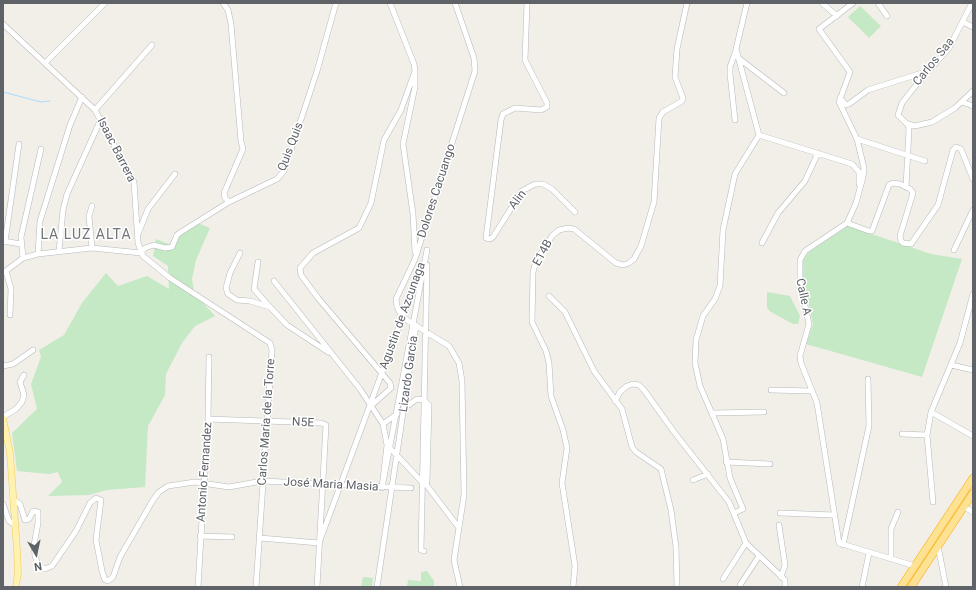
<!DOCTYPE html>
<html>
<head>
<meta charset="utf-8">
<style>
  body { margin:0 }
  #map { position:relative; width:976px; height:590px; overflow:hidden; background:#f1efe8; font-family:Roboto,sans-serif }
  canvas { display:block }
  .frame { position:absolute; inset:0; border:4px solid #5f6368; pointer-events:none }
  .north { position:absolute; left:16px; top:534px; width:40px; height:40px; -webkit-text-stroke:3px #fff; paint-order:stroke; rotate:171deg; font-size:11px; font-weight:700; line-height:16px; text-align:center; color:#5f6368 }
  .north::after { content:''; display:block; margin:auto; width:14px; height:18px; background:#5f6368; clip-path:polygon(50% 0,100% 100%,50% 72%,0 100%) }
</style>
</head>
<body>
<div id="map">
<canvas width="976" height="590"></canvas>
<div class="frame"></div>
<div class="north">N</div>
</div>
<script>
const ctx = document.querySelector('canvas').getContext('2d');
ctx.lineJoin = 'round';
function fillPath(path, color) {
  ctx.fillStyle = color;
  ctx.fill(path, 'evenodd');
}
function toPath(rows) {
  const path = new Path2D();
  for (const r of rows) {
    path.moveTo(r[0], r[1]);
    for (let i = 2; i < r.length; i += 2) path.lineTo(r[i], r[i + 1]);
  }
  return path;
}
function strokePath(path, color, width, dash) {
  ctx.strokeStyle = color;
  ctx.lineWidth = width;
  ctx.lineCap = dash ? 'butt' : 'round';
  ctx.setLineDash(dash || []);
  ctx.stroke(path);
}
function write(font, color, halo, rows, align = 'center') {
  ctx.font = font + ' Roboto,sans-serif';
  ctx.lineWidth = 3;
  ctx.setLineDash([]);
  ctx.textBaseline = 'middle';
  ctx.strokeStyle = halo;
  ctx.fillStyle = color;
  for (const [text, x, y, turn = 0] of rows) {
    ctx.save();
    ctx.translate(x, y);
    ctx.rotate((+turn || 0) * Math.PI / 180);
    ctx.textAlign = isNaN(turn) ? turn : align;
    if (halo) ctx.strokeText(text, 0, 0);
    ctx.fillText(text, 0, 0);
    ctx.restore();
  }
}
const green = toPath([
  [860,6,881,26,869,38,848,17],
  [193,221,210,228,196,260,192,279,194,293,215,316,195,326,182,343,166,374,165,395,148,426,145,487,107,490,89,495,48,496,62,482,58,472,49,474,17,471,12,433,37,409,31,384,41,357,39,350,64,335,82,303,106,273,118,286,147,276,169,289,168,266,153,256,156,239,169,244],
  [848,226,931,254,962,259,922,377,806,344,813,324,802,274,803,259,809,252],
  [767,292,790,296,800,316,798,324,793,324,771,312,767,308],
  [427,571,434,581,434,587,407,587,408,580,421,581,421,572],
  [363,577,373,578,372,587,361,587]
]);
const stream = toPath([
  [3,92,41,102,50,101]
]);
const minor = toPath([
  [223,3,228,10,231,24,241,141,243,149,224,193,225,198,229,202],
  [390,3,414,64,415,71,415,87,403,144,413,214,415,252],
  [455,3,474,58,475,71,415,259,396,299,397,307,402,317,449,346,459,363,462,381,464,495,454,560,460,587],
  [527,3,525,60,547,103,547,107,541,110,515,108,503,114,501,120,486,238,490,239,493,237,522,191,535,184,543,184,552,189,575,212],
  [747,3,736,49,759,135,852,164,859,172,859,184],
  [822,3,837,16],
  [853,3,819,29,850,72,839,102,857,139,864,168,863,177,856,203,847,223,805,251,800,260,800,283,809,324,800,356,801,363,817,403,839,543,915,566],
  [878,3,887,16],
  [963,22,973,27],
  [3,24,95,110,134,182,138,243,143,256,170,278,270,343,272,350,256,587],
  [737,57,784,93],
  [46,62,105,3],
  [840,98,846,105,849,104,868,90,925,72],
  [962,102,973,106],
  [95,110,152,45],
  [735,120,730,74,730,67,736,50],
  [906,123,915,126,932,122,955,108,973,91],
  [857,139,925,161],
  [906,187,909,129,908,125,898,115,902,103,917,84,949,48,972,3],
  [847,223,869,231,872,231,889,185,893,183,900,184,910,189,913,193,900,236,901,241,903,243,911,244,938,205,953,150,956,147,961,149,973,179],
  [138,234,148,209,175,174],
  [3,241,21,244],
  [5,242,19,144],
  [762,243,778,213,805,181,818,153],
  [92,248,89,216,92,206],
  [954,250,973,210],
  [59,251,63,210,67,194,101,119],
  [141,253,145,248,154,245,165,248,172,247,177,235,181,232,229,202,277,179,284,171,317,71,336,3],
  [240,253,230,273,226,288,228,294,237,300,250,301,270,307,287,325,328,352],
  [38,254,40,221,70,125,82,97],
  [23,258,21,237,41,149],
  [258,262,254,289,268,305],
  [6,271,11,289,10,315],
  [3,273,23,258,38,254,92,248,141,253],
  [274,281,360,389,383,424,387,445,382,488,427,250],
  [549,296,565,312,594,371,622,409,632,447,636,452,661,469,671,510,676,547,677,587],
  [951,365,973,370],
  [3,366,13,364,33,350],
  [771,390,812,391],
  [615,401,620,392,627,386,633,384,639,385,644,390,674,432,729,502,746,543,785,580,785,587],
  [372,405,391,388,390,383,318,298,301,275,300,268,313,253,359,228,371,203,384,140,401,110,415,71],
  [931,412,973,436],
  [713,413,764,412],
  [3,417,16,409,22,402,24,395,20,382,24,375],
  [208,419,321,423,326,425,317,587],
  [383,424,397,414],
  [902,434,927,435],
  [389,447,422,482,427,482,429,405,424,400,417,399,403,409],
  [726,462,770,464],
  [693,480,708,474],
  [425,483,459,528],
  [13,500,20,504,25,520,29,519,33,511,38,512,38,523,34,545,35,556,38,565,45,569,52,566,76,531,90,503,96,498,101,500,96,540,102,571,105,580,108,581,113,577,120,557,153,500,159,492,168,486,195,482,229,487,262,481,411,488],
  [933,502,927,435,931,412,960,343,973,294],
  [3,504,9,521,15,525],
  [964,507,973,512],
  [734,513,743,509,730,478,723,439,700,386,695,363,696,340,703,316,715,299,720,286,723,230,735,174,759,135],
  [780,513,834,515],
  [779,525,785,565,781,577],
  [200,536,232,537],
  [260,538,319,543,422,264],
  [843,545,869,426,868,379],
  [938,546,946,587],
  [424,551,421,550,427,265],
  [891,559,891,529,898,512],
  [723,579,746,543],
  [740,585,759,556],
  [198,587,208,419,209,357],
  [377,587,416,326],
  [573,587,575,566,562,483,567,448,563,430,551,396,549,363,546,351,532,322,533,272,536,261,552,236,559,230,568,228,574,229,616,263,623,265,629,263,634,259,641,246,654,202,659,118,663,112,682,101,683,98,675,77,677,49,687,3],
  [862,587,869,553]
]);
const major = toPath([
  [3,418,10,453,17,550,18,572,16,587]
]);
const highway = toPath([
  [901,587,973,478],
  [911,587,973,493]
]);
const streetNames = [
  ["Carlos Saa",934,62,-51],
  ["Quis Quis",291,147,-69],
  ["Isaac Barrera",116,150,63],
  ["Dolores Cacuango",437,191,-72],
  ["Alin",518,200,-53],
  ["E14B",543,253,-62],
  ["Calle A",803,297,78],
  ["Agustin de Azcunaga",403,316,-70],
  ["Lizardo Garcia",409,374,-82],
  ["Carlos Maria de la Torre",267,422,-86],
  ["N5E",303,423,2],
  ["Antonio Fernandez",205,472,-86],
  ["José Maria Masia",331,485,3]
];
const quarterNames = [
  ["LA LUZ ALTA",86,235]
];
fillPath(green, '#c5e8c5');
strokePath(stream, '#aadaff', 1);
strokePath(minor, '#b5b8bc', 6);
strokePath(major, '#f2c960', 7);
strokePath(highway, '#f9ab00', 8);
strokePath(minor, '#fff', 5);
strokePath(major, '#fff2af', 6);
strokePath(highway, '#fde293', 7);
write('12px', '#5f6368', '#fff', streetNames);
ctx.letterSpacing = '1px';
write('14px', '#70757a', '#fff', quarterNames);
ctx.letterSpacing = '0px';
</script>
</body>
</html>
